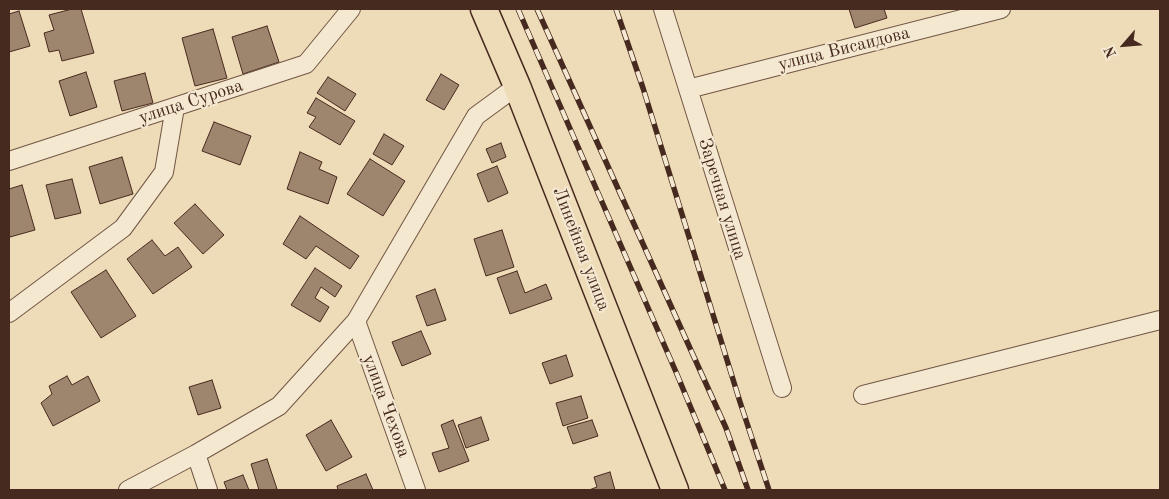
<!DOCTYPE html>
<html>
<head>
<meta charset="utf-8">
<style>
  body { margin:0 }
  #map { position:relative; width:1169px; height:499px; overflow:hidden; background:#eedbb7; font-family:"Old Standard TT",serif }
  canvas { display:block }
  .frame { position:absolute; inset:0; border:10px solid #472a1f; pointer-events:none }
  .north { position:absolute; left:1099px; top:20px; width:50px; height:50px; -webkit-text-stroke:4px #f4e8d0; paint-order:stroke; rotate:243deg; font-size:14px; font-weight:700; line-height:20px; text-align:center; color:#472a1f }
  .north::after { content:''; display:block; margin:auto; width:18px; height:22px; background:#472a1f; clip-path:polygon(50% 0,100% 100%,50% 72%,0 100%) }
</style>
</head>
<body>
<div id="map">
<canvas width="1169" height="499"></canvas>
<div class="frame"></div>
<div class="north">N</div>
</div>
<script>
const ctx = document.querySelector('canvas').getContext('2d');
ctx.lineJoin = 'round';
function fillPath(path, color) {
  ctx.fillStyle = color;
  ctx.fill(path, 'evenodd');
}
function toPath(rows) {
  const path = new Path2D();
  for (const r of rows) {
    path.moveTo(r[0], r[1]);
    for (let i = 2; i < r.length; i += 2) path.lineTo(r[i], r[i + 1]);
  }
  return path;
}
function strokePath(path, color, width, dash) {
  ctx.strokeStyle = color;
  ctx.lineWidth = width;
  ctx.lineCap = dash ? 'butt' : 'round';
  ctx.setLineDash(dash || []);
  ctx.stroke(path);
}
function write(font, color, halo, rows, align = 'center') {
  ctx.font = font + ' "Old Standard TT",serif';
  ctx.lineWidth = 4.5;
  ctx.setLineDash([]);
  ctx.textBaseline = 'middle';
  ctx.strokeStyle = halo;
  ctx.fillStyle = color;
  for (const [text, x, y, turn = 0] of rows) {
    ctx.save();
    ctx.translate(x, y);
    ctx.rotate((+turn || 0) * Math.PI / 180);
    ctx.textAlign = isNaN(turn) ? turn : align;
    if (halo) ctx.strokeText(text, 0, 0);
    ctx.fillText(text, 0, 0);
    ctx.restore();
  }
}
const building = toPath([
  [72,9,81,9,94,53,62,61,59,50,49,52,44,33,54,30,49,15,72,9],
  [849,9,884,9,887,18,855,28,849,9],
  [19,11,30,46,9,52,9,14,19,11],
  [267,26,279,62,243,74,232,37,267,26],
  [213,29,227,78,195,86,182,38,213,29],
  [86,72,97,107,70,116,59,81,86,72],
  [145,73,153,103,122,111,114,81,145,73],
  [441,74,459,85,444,110,426,100,441,74],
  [328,77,356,94,345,111,317,93,328,77],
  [316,98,355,121,340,145,309,127,316,117,307,113,316,98],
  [214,122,251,136,240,165,202,151,214,122],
  [384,134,404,146,392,165,373,154,384,134],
  [501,143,506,157,492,163,486,149,501,143],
  [300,152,322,162,319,169,337,177,328,204,287,189,300,152],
  [122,157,133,194,100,204,89,167,122,157],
  [370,159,405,181,383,216,347,194,370,159],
  [497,166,508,193,488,202,477,174,497,166],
  [72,179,81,213,55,219,46,185,72,179],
  [22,185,35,230,10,237,9,234,9,189,22,185],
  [195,204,224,235,203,254,174,223,195,204],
  [300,216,359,256,350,269,316,246,306,259,283,244,300,216],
  [502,230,514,267,486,276,474,239,502,230],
  [152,240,165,256,178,247,192,267,153,294,127,259,152,240],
  [315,268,342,286,335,297,321,287,315,298,329,307,320,322,291,305,315,268],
  [106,270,136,316,101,338,71,292,106,270],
  [517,271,525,293,546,284,552,299,510,314,497,278,517,271],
  [435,289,446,320,427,326,416,296,435,289],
  [421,331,431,354,402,366,392,342,421,331],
  [566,355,573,376,550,384,542,363,566,355],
  [67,376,72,385,88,376,100,401,53,426,41,403,52,394,49,386,67,376],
  [212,380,221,408,198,415,189,387,212,380],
  [581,396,588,418,563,426,556,403,581,396],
  [481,417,489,440,466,448,458,425,481,417],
  [331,420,352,457,326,471,306,435,331,420],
  [453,420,469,461,439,472,432,453,449,448,441,425,453,420],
  [592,420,598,436,573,444,567,427,592,420],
  [267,459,277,489,272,490,259,490,251,464,267,459],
  [610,472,615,490,589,490,597,487,594,477,610,472],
  [366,474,373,490,338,490,337,486,366,474],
  [243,475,249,490,227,490,224,482,243,475]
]);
const minor = toPath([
  [663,9,782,388],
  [688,89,1001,9],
  [9,161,306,64,351,9],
  [9,313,123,228,164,172,175,107],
  [356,321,416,490],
  [863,395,1160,320],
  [196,454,208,490],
  [128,490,196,454,279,406,356,321,476,116,517,86]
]);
const primary = toPath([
  [484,9,517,86,675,490]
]);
const rail = toPath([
  [518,9,676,372,725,490],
  [537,9,726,428,748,490],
  [616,9,643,88,740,402,769,490]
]);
const streetNames = [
  ["улица Висаидова",844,49,-14],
  ["улица Сурова",191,102,-18],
  ["Заречная улица",722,199,73],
  ["Линейная улица",581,249,69],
  ["улица Чехова",386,406,70]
];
fillPath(building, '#9e866e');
strokePath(building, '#472a1f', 1);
strokePath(minor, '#715645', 20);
strokePath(primary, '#472a1f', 29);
strokePath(minor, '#f4e8d0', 18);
strokePath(primary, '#eedbb7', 26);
strokePath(rail, '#472a1f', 5.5);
strokePath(rail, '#f4e8d0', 4, [11]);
write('18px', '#472a1f', '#f4e8d0', streetNames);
</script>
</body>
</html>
